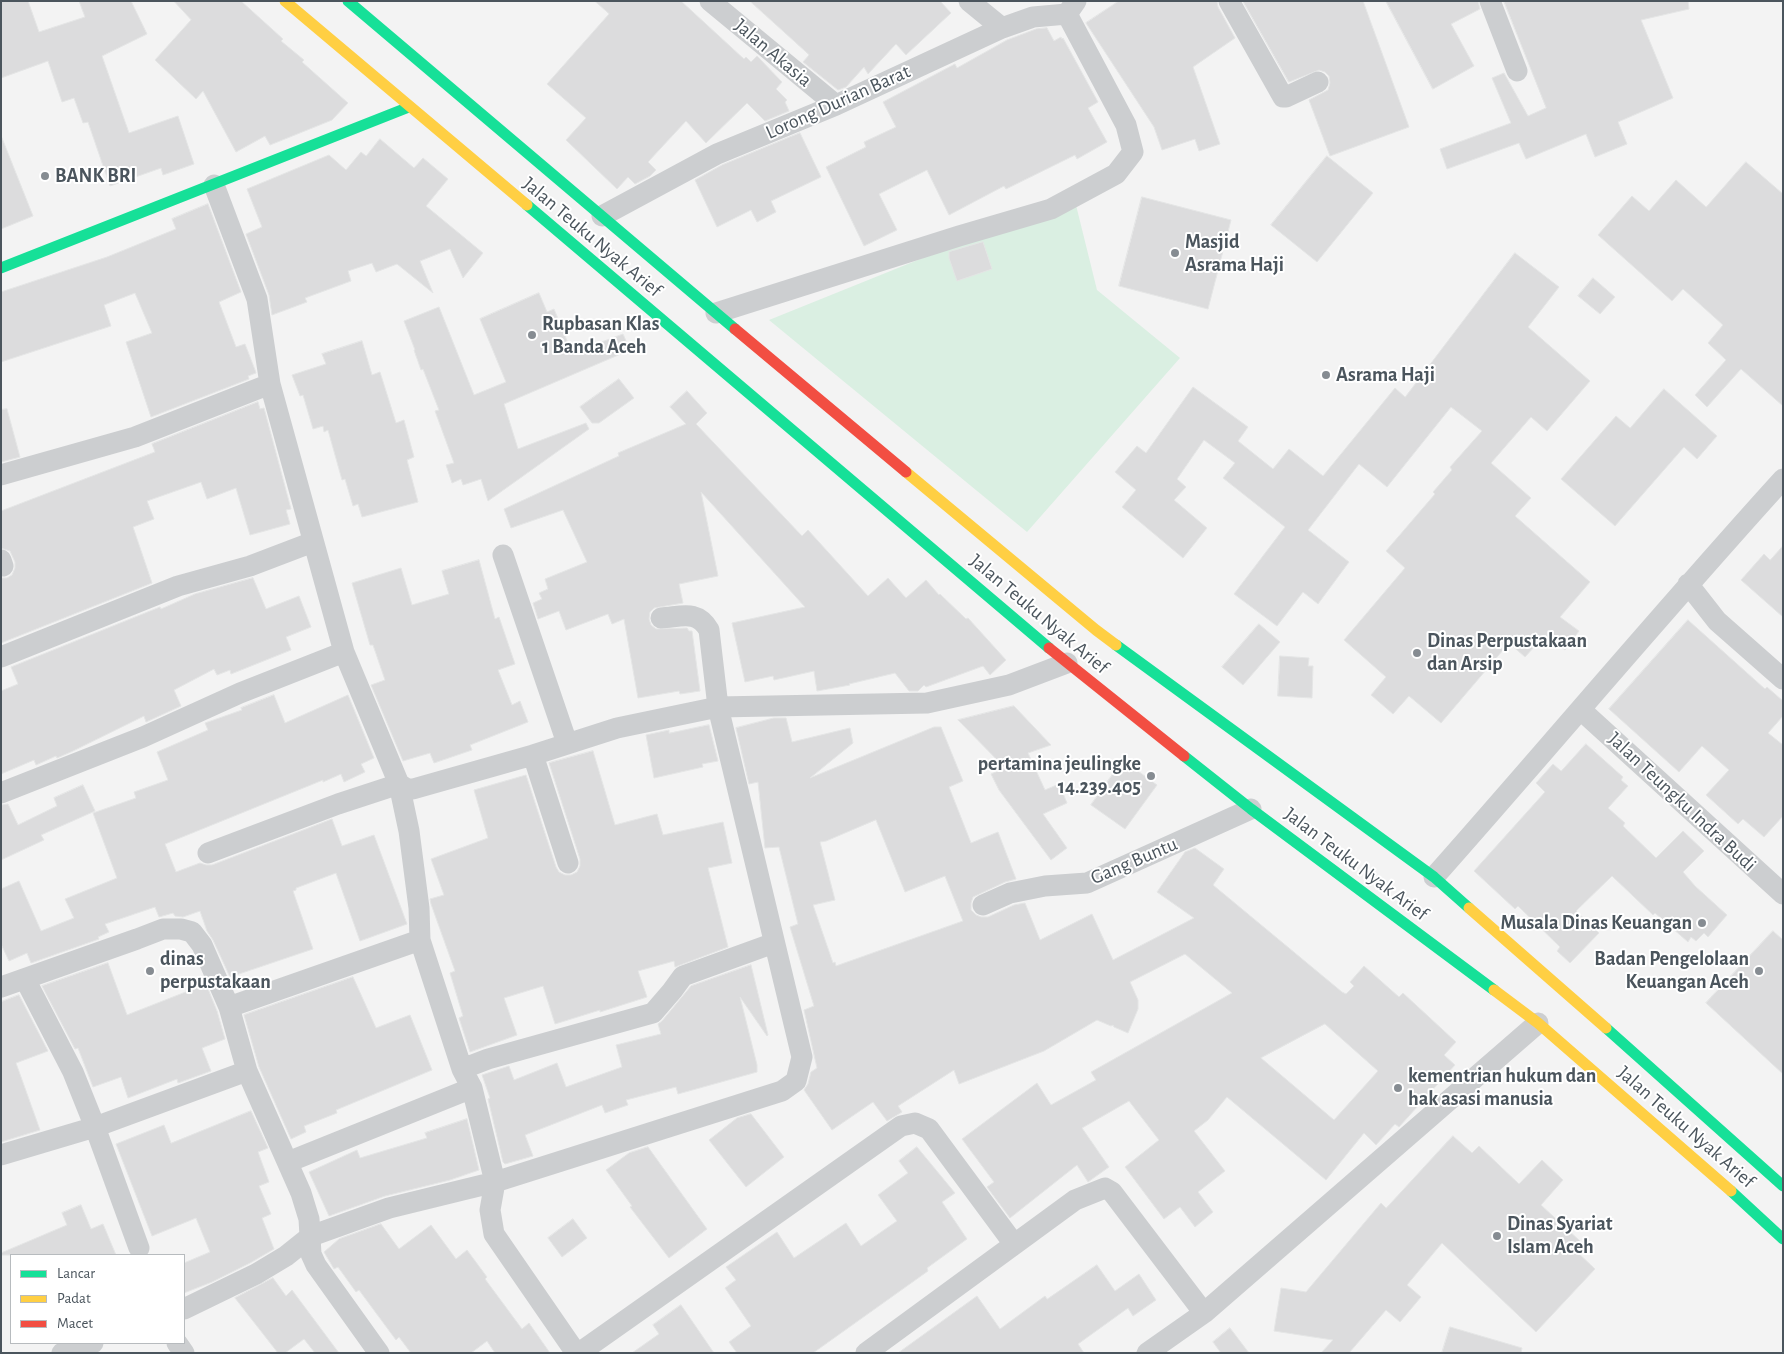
<!DOCTYPE html>
<style>
body{margin:0}
#map{position:relative;width:1784px;height:1354px;overflow:hidden;background:#f3f3f3;font-family:"Alegreya Sans",sans-serif}
canvas{display:block}
.frame{position:absolute;inset:0;border:2px solid #4b555d;pointer-events:none}
.legend{position:absolute;left:10px;top:1254px;width:175px;height:90px;box-sizing:border-box;background:#fff;border:1px solid #b7bbbe;margin:0;padding:6px 9px;list-style:none;font-size:15px;color:#4b555d}
.legend li{display:flex;align-items:center;gap:10px;height:25px}
.legend b{width:25px;border:1px solid #b7bbbe}
</style>
<div id="map">
<canvas width="1784" height="1354"></canvas>
<div class="frame"></div>
<ul class="legend">
<li><b style="height:6px;background:#16e098"></b>Lancar</li>
<li><b style="height:6px;background:#ffcf43"></b>Padat</li>
<li><b style="height:6px;background:#f24e42"></b>Macet</li>
</ul>
</div>
<script>
const ctx = document.querySelector('canvas').getContext('2d');
ctx.lineJoin = 'round';
function fillPath(path, color) { ctx.fillStyle = color; ctx.fill(path, 'evenodd'); }
function trace(path, color, width, dash) { ctx.strokeStyle = color; ctx.lineWidth = width; ctx.lineCap = dash ? 'butt' : 'round'; ctx.setLineDash(dash || []); ctx.stroke(path); }
function write(font, color, halo, rows, align = 'center') {
  ctx.font = font + ' "Alegreya Sans",sans-serif'; ctx.lineWidth = 4; ctx.setLineDash([]); ctx.textBaseline = 'middle'; ctx.strokeStyle = halo; ctx.fillStyle = color; for (const [text, x, y, turn = 0] of rows) {
    ctx.save(); ctx.translate(x, y); ctx.rotate((+turn || 0) * Math.PI / 180); ctx.textAlign = isNaN(turn) ? turn : align; if (halo) ctx.strokeText(text, 0, 0); ctx.fillText(text, 0, 0); ctx.restore();
  }
}
const green = new Path2D(`
 M1074,197L1097,290L1180,358L1027,532L769,320Z`);
const building = new Path2D(`
 M1,1H28L39,32L85,17L79,1H131L147,34L102,56L129,133L178,116L194,164L163,175L161,168L110,186L88,122L83,123L74,98L62,102L48,61L1,78Z
 M174,1H241L283,39L281,41L304,60L302,62L348,103L332,120L270,145L265,136L236,152L203,91L196,99L155,60L191,20Z
 M595,1H681L744,59L746,57L751,62L757,56L759,58L782,82L776,89L787,100L785,102L789,111L765,121L747,103L706,143L686,121L648,162L656,170L650,176L635,184L628,177L617,189L566,140L586,118L547,84L609,14Z
 M750,1H940L951,13L906,55L896,44L868,74L864,67L846,87L838,90L803,62L809,55Z
 M1119,1H1217L1218,7L1235,38L1193,67L1220,144L1199,151L1195,139L1162,150L1154,127L1086,23Z
 M1243,1H1363L1409,127L1330,156L1309,100L1328,90L1330,83L1329,76L1325,72L1319,70L1289,82Z
 M1386,1H1478L1480,9L1451,24L1474,66L1433,89Z
 M1504,1H1688L1689,9L1641,20L1673,98L1618,122L1627,144L1595,157L1586,134L1526,159L1519,143L1447,169L1440,149L1511,123L1492,78L1504,73L1528,116L1546,108Z
 M1047,28L1054,41L1061,37L1062,39L1063,38L1098,102L1088,108L1107,142L1077,159L1075,155L1006,189L1004,186L949,215L927,170L879,194L897,230L864,246L826,167L866,147L864,142L896,127L883,102L955,64L957,68L1007,40L1036,29Z
 M800,133L821,177L771,201L776,212L757,222L751,210L717,227L695,180L722,165Z
 M2,138L33,216L1,229V139Z
 M380,139L414,168L423,158L448,179L426,206L483,253L463,278L450,249L420,261L433,293L397,264L376,272L372,263L348,271L351,281L305,298L307,302L272,315L269,295L246,234L262,227L247,189L329,155L346,170L361,152L366,156Z
 M1327,156L1373,193L1317,262L1271,225Z
 M1746,162L1783,194V406L1741,369L1707,407L1695,395L1726,360L1708,343L1723,325L1683,289L1672,301L1598,235L1632,196L1649,211L1676,180L1706,207Z
 M1142,197L1231,220L1208,309L1119,286Z
 M208,204L241,292L219,302L236,347L245,344L255,370L256,373L248,376L249,379L151,417L126,342L152,333L135,293L104,305L111,326L1,362V292L107,257L176,229L172,219Z
 M983,242L992,269L957,281L949,258V252Z
 M1515,253L1559,287L1528,327L1590,381L1547,431L1531,417L1491,463L1531,498L1515,516L1590,582L1560,617L1579,631L1565,650L1545,635L1525,657L1509,643L1441,723L1409,696L1393,714L1371,695L1386,677L1344,640L1405,568L1386,551L1435,494L1433,492L1452,470L1450,467L1482,431L1451,407L1387,487L1359,464L1308,530L1349,562L1318,604L1303,592L1277,626L1234,594L1285,527L1223,478L1235,463L1204,440L1177,479L1186,487L1174,500L1207,528L1183,558L1122,507L1136,490L1115,472L1137,446L1146,453L1193,387L1248,427L1238,441L1273,469L1289,449L1323,476L1395,388L1405,397Z
 M1593,278L1615,297L1600,314L1578,296Z
 M539,293L547,312L554,309L572,353L623,334L630,350L504,404L518,449L586,423L589,429L488,501L481,479L463,485L461,479L452,483L446,465L454,463L435,411L439,410L423,369L421,370L414,350H415L404,321L439,307L474,395L506,382L480,319Z
 M362,341L372,375L380,372L396,423L404,420L414,457L407,460L418,502L362,517L358,504L353,506L345,479L342,480L328,430L324,432L323,426L313,429L303,395L300,396L292,375L326,364L322,354Z
 M619,379L634,398L599,423H592L580,407Z
 M1664,389L1717,436L1697,459L1684,447L1615,526L1561,479L1616,416L1630,428Z
 M687,391L707,413L696,424L802,536L808,530L868,596L888,578L906,598L926,580L939,595L940,594L966,619L968,618L1006,660L990,675L983,666L926,687L924,685L918,691H909L895,673L849,684L850,685L817,691L814,671L774,680L773,676L745,682L732,623L805,607L701,492L718,576L679,584L683,603L654,608L650,612L649,619L651,625L656,629L687,628L689,631H692L700,691L680,694L679,691L638,698L624,619L612,624L608,614L566,630L559,611L538,619L533,603L542,599L539,593L548,589L545,579L587,562L563,510L511,528L504,509L619,456L618,453L686,424L670,407Z
 M258,402L260,409L264,408L291,509L286,510L290,524L250,535L236,488L207,499L201,482L147,501L154,519L133,527L152,583L1,643V578H7L12,575L15,568V562L10,551L1,548V511L155,452L152,444Z
 M7,409L20,457L1,462V410Z
 M1783,546V617L1741,580L1764,554L1770,560Z
 M479,560L495,619L499,617L515,664L498,670L512,705L520,701L528,722L470,745L472,750L434,763L430,753L403,761L371,685L385,680L373,645H370L352,583L401,568L412,605L449,594L442,571Z
 M253,578L266,609L299,596L311,627L286,637L291,650L231,674L230,670L217,675L214,669L174,690L181,706L146,722L144,716L73,751L57,758L56,756L36,765L34,760L1,774V691L18,684L11,667L160,607L161,609L195,594Z
 M1688,620L1765,689L1767,687L1783,701V716L1768,733L1783,745V816L1764,837L1743,819L1738,824L1706,795L1729,770L1702,746L1679,772L1609,709Z
 M1259,624L1280,642L1243,685L1222,667Z
 M1280,656L1309,658L1308,666H1313L1312,698L1278,696Z
 M274,695L285,723L348,695L374,758L361,764L365,772L344,782L341,774L323,782V780L165,844L176,872L200,863L206,865H212L332,819L342,846L374,835L407,924L360,941L336,873L296,888V890L293,891L313,949L230,977L213,940L207,931L200,911L183,917L175,916L173,913L159,917L155,907L105,924L109,932L98,937L99,939L31,963L27,953L9,961L1,944V889L19,881L41,931L74,918L65,899L117,878L93,813L136,798L134,792L168,780L157,752L208,730L205,723L242,710L241,708Z
 M1014,706L1051,745L1028,753L1045,790L1059,784L1067,803L1043,814L1067,848L1051,860L999,790L991,774L1005,768L958,720Z
 M774,718H786L792,742L850,728L853,743L810,778L934,727H941L963,781L949,787L971,843L998,832L1016,879L1005,882L973,897L971,903V910L976,915L981,917H988L1014,905L1025,903L1040,940L1092,914L1113,960L1194,918L1157,892L1185,852L1195,848L1224,869L1213,885L1342,992L1346,994L1354,986L1350,982L1364,966L1399,997L1403,993L1456,1042L1444,1055L1455,1065L1399,1127L1395,1124L1376,1145L1364,1133L1326,1180L1227,1097L1208,1120L1194,1131L1225,1171L1198,1192L1213,1212L1195,1227L1180,1207L1164,1219L1125,1167L1159,1140L1129,1101L1082,1128L1109,1167L1088,1182L1077,1165L1010,1218L987,1187L994,1182L962,1139L1037,1083L1051,1105L1096,1080L1091,1072L1232,993L1185,954L1130,982L1138,1000V1009L1128,1033L1114,1027L1113,1025L1111,1026L1097,1020L1044,1051L959,1084L954,1070L898,1106L902,1112L887,1121L873,1102L832,1130L804,1090L808,1084L811,1072L817,1068L804,1010L814,1006L790,927L798,924L779,847L765,848L758,782L749,784L736,728ZM876,820L905,892L945,876L963,921L836,966L835,962L833,963L813,905L835,900L820,842L826,841ZM1325,1024L1378,1071L1334,1120L1261,1058Z
 M709,725L718,761L702,764L703,767L654,778L646,735L669,730V733Z
 M1586,744L1623,777L1621,780L1628,786L1608,808L1625,823L1623,826L1656,858L1683,831L1704,851L1683,872L1695,886L1727,915L1708,937L1704,933L1696,941L1691,937L1688,942L1655,913L1653,915L1612,876L1576,911L1599,933L1570,963L1557,951L1560,947L1518,906L1515,909L1474,871L1545,792L1536,783L1553,764L1561,771Z
 M593,751L615,825L657,814L663,835L723,822L732,863L708,868L728,947L675,967L674,961L638,971L647,997L600,1012V1010L555,1024L543,986L504,998L517,1035L470,1052L459,1018L463,1016L450,973L455,971L431,904L430,899L444,895L431,859L488,838L474,790L526,775L556,867L559,872L565,875H571L577,872L580,866V859L549,763Z
 M1123,760L1157,785L1125,829L1091,805Z
 M83,785L95,811L41,835L44,840L1,860V805L8,804L18,825L57,806L54,798Z
 M1773,931L1783,940V1074L1706,1003Z
 M108,963L127,1015L206,984L217,1011L225,1039L202,1048L211,1071L178,1083L177,1079L128,1098L121,1077L93,1087L78,1048L75,1049L42,986Z
 M751,965L768,1035L767,1036L740,997L757,1065V1072L678,1094L676,1087L626,1100L628,1105L605,1113L602,1105L525,1135L533,1156L505,1164L503,1162L488,1099L490,1098L482,1075L509,1066L514,1080L557,1063L566,1087L622,1067L616,1045L661,1034L658,1024L662,1021L691,986Z
 M353,977L376,1028L410,1015L432,1070L336,1110L337,1113L304,1126L306,1132L291,1139L259,1067L244,1015Z
 M19,995L48,1051L16,1063L40,1130L1,1142V1002Z
 M251,1111L268,1148L258,1152L269,1182L259,1186L271,1214L262,1218L274,1249L250,1263L212,1282L184,1293V1263L210,1252L196,1218L152,1236L116,1144L164,1125L171,1143Z
 M751,1114L784,1157L746,1187L709,1140L737,1118Z
 M467,1119L479,1170L450,1180L385,1196L329,1216L309,1172L357,1150L360,1158L427,1138L425,1133Z
 M1453,1136L1472,1153L1479,1146L1519,1184L1542,1160L1563,1180L1541,1205L1580,1241L1573,1248L1595,1269L1536,1332L1442,1243L1407,1285L1421,1297L1400,1322L1386,1310L1349,1353H1321L1333,1340L1274,1331L1281,1288L1306,1292L1381,1203L1386,1208Z
 M648,1147L707,1229L669,1258L630,1207L632,1206L606,1170L629,1153Z
 M917,1147L955,1193L942,1202L967,1239L927,1268L928,1271L813,1353H737L729,1342L751,1326L725,1288L736,1280L726,1267L777,1232L794,1258L846,1223L861,1246L897,1221L878,1195L908,1173L899,1161Z
 M81,1205L91,1229L103,1224L116,1255H1V1253L67,1225L62,1213Z
 M573,1219L587,1238L562,1257L548,1238Z
 M381,1224L399,1249L431,1225L456,1259L467,1250L487,1277L485,1279L522,1329L529,1323L550,1353H495L487,1341L471,1353H411L399,1337L396,1340L359,1290L356,1292L338,1267L334,1269L324,1252L339,1239Z
 M1097,1265L1115,1291L1139,1274L1156,1300L1133,1316L1128,1308L1078,1344L1084,1353H898L977,1296L1000,1329L1045,1296L1047,1299Z
 M273,1278L286,1296L292,1290L339,1353H315L304,1339L285,1353H278L235,1298Z
 M681,1305L714,1353H632L659,1334L653,1325Z
 M1450,1327L1522,1348L1521,1353H1442Z
 M1230,1328L1249,1353H1221L1213,1342Z`);
const street = new Path2D(`
 M710,1L836,105
 M969,1L1002,28
 M1229,1L1283,97H1286L1318,82
 M1490,1L1517,71
 M214,185L257,299L270,384L344,652L399,784L409,831L419,908L420,940L462,1069L472,1088L495,1182L490,1210L494,1234L576,1353
 M602,216L717,154L836,105L1002,28L1033,17L1067,14L1076,1
 M716,313L959,236L1051,209L1116,174L1133,152L1126,125L1067,14
 M1,475L135,437L270,384
 M503,555L567,743
 M1,560L3,566
 M1688,584L1717,621L1783,679
 M1,657L178,586L250,566L313,542
 M1581,710L1783,894
 M533,755L568,863
 M1,793L143,737L240,693L344,652
 M208,853L338,804L399,784L407,789H413L533,755L617,728L718,707L927,703L1009,685L1067,663
 M1434,877C1551,745 1664,610 1783,479
 M983,905L1010,893L1045,886L1087,883L1251,809
 M1,987L137,939L163,929H181L192,932L202,945L229,1007L420,940
 M229,1007L247,1071L301,1193L309,1219L311,1254L316,1265L379,1353
 M462,1069L488,1059L653,1013L672,991L683,976L774,943
 M1,1155L95,1127L73,1072L25,979
 M288,1162L472,1088
 M139,1248L95,1127L247,1071
 M184,1309L256,1274L286,1256L311,1236L389,1208L495,1182L782,1091L796,1081L802,1057L718,707L709,630C697,609 681,617 661,618
 M177,1343L184,1353
 M62,1353L93,1343
 M579,1353L901,1126L915,1123L929,1129L1014,1244
 M866,1353L1075,1200L1105,1188L1112,1192L1204,1313
 M1147,1353L1204,1313L1538,1023`);
const fast = new Path2D(`
 M348,1L735,329
 M527,205L1049,648
 M1,268L409,107
 M1116,645L1434,877L1469,908
 M1184,756L1251,809L1494,990
 M1606,1028L1783,1186
 M1731,1191L1783,1239`);
const slow = new Path2D(`
 M285,1L527,205
 M906,472L1096,630L1116,645
 M1469,908L1606,1028
 M1494,990L1538,1023L1731,1191`);
const jam = new Path2D(`
 M735,329L906,472
 M1049,648L1184,756`);
const markers = [
 [45,176,5,"#868c92"],
 [1175,253,5,"#868c92"],
 [532,335,5,"#868c92"],
 [1326,375,5,"#868c92"],
 [1417,653,5,"#868c92"],
 [1151,776,5,"#868c92"],
 [1702,923,5,"#868c92"],
 [150,971,5,"#868c92"],
 [1759,971,5,"#868c92"],
 [1398,1088,5,"#868c92"],
 [1497,1236,5,"#868c92"]
];
const streetNames = [
 ["Jalan Akasia",773,53,40],
 ["Lorong Durian Barat",838,102,-24],
 ["Jalan Teuku Nyak Arief",592,237,40],
 ["Jalan Teuku Nyak Arief",1039,614,40],
 ["Jalan Teungku Indra Budi",1682,802,43],
 ["Gang Buntu",1134,861,-23],
 ["Jalan Teuku Nyak Arief",1356,864,37],
 ["Jalan Teuku Nyak Arief",1686,1127,41]
];
const poiNames = [
 ["BANK BRI",55,176],
 ["Masjid",1185,242],
 ["Asrama Haji",1185,265],
 ["Rupbasan Klas",542,324],
 ["1 Banda Aceh",542,347],
 ["Asrama Haji",1336,375],
 ["Dinas Perpustakaan",1427,641],
 ["dan Arsip",1427,664],
 ["pertamina jeulingke",1141,764,"right"],
 ["14.239.405",1141,787,"right"],
 ["Musala Dinas Keuangan",1692,923,"right"],
 ["dinas",160,959],
 ["perpustakaan",160,982],
 ["Badan Pengelolaan",1749,959,"right"],
 ["Keuangan Aceh",1749,982,"right"],
 ["kementrian hukum dan",1408,1076],
 ["hak asasi manusia",1408,1099],
 ["Dinas Syariat",1507,1224],
 ["Islam Aceh",1507,1247]
];
fillPath(green, '#daefe2');
fillPath(building, '#dcdcdd');
trace(building, '#e4e5e5', 1);
trace(street, '#ccced0', 21);
trace(fast, '#16e098', 11);
trace(slow, '#ffcf43', 11);
trace(jam, '#f24e42', 11);
for (const [x, y, r, color] of markers) { const dot = new Path2D(); dot.arc(x, y, r, 0, 2 * Math.PI); ctx.fillStyle = color; ctx.fill(dot); trace(dot, '#fff', 2); }
write('20px', '#4b555d', '#fff', streetNames);
write('bold 20px', '#4b555d', '#fff', poiNames, 'left');
</script>
